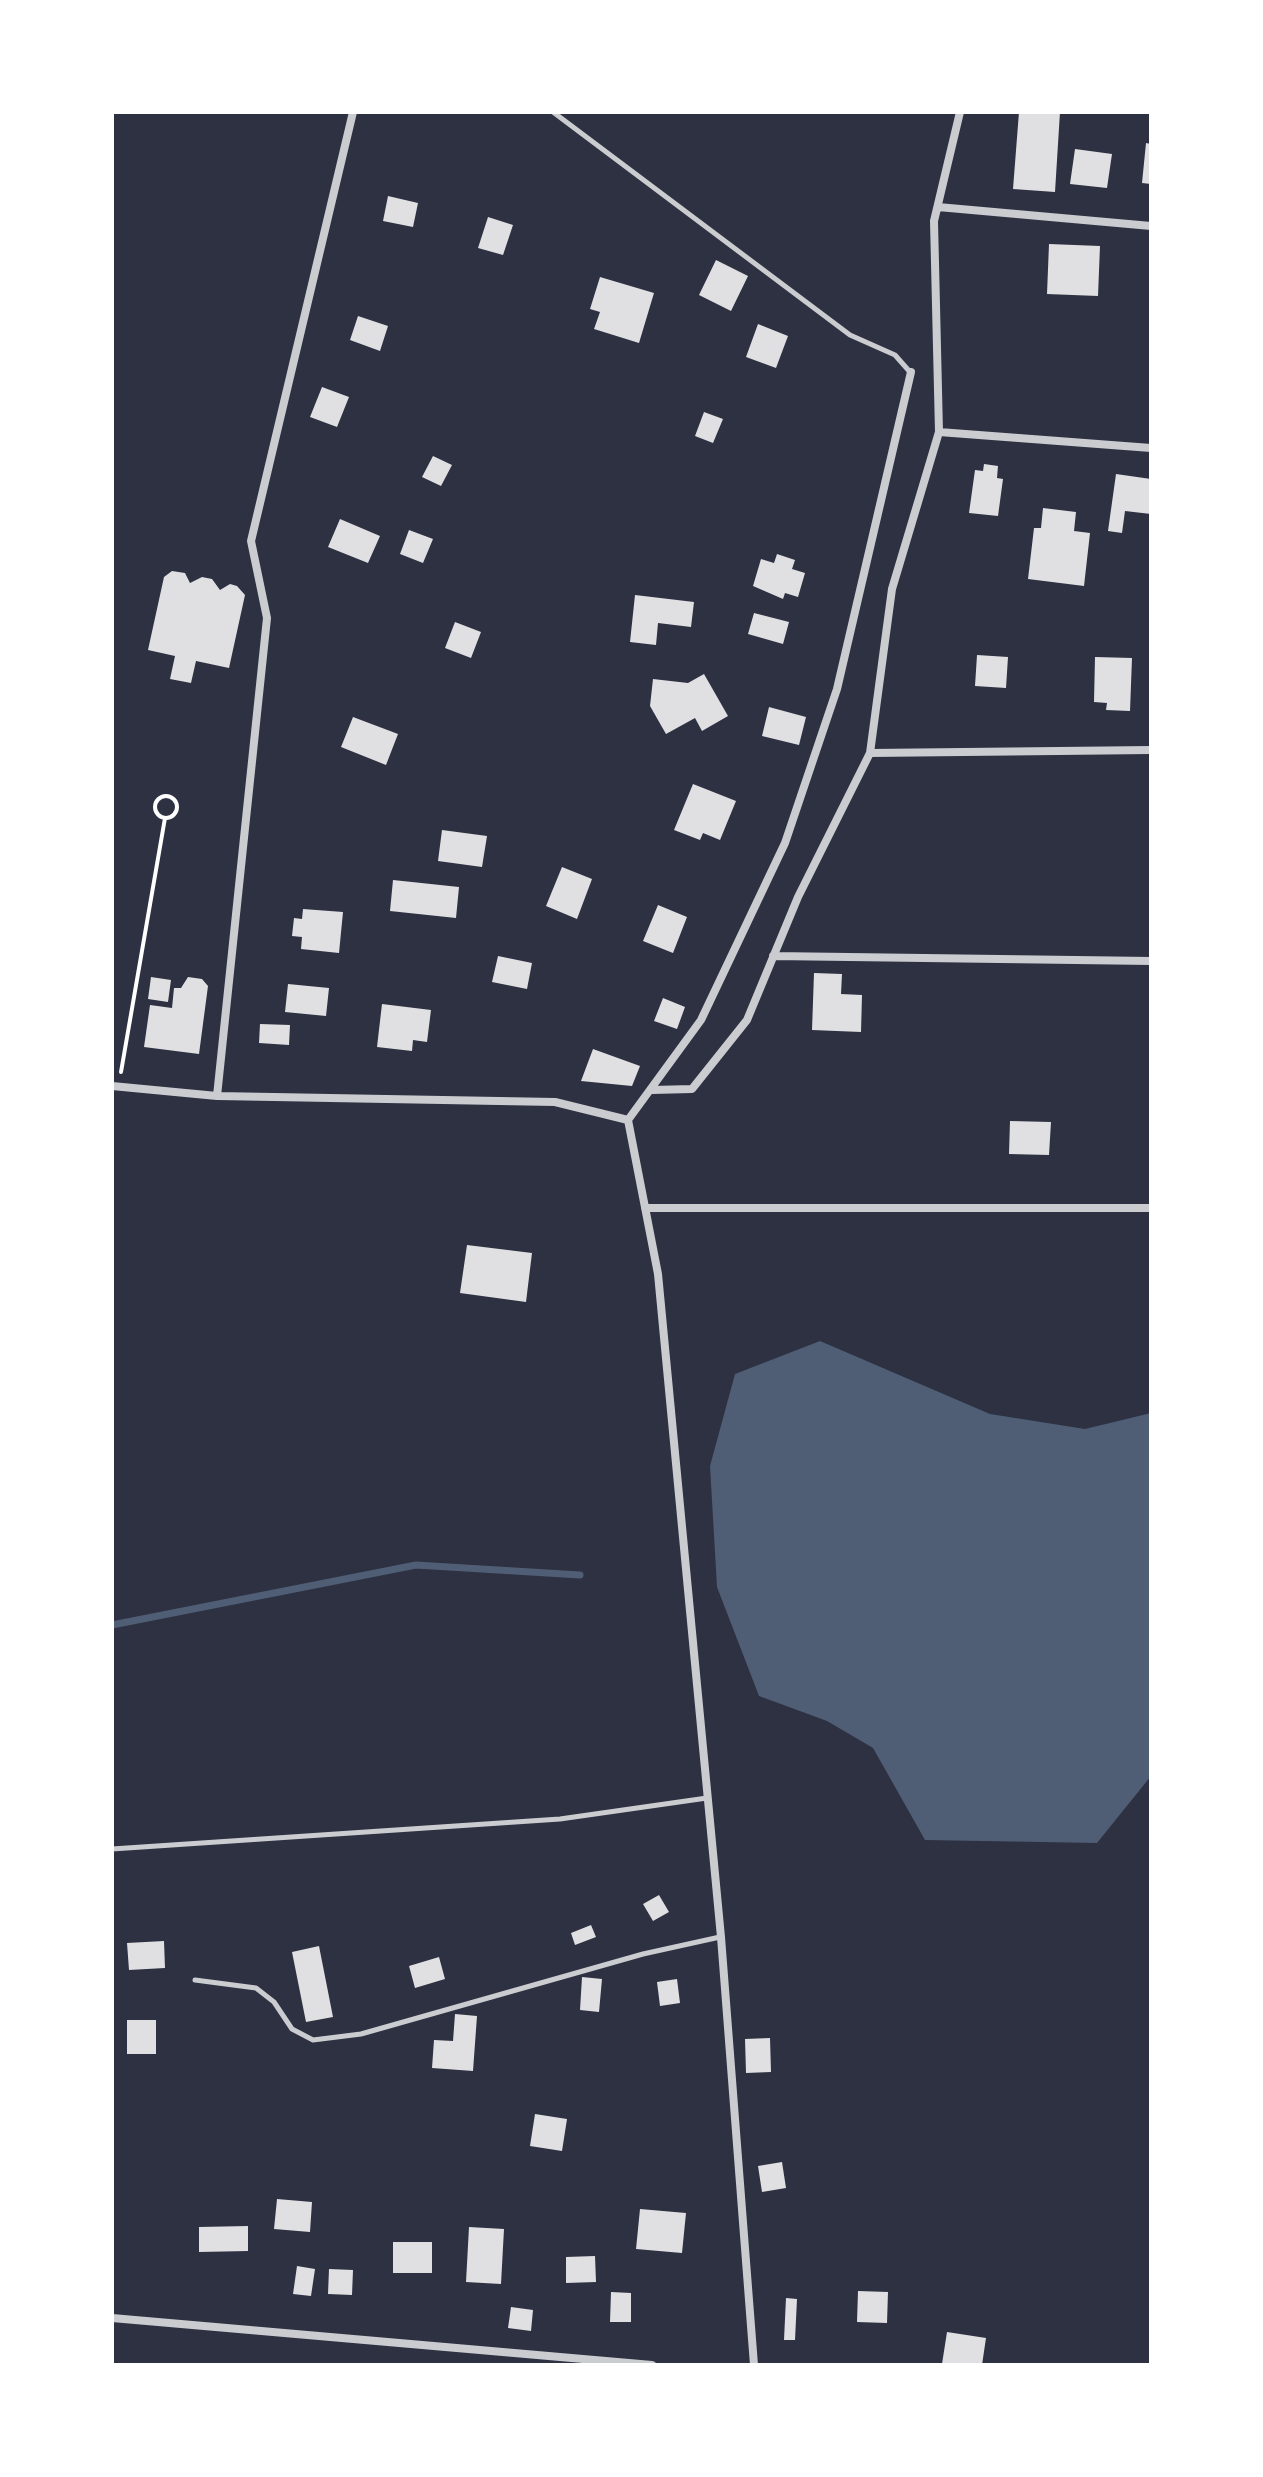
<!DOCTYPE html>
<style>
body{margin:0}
#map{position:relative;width:1263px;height:2477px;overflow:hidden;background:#2d3142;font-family:"Roboto Condensed",sans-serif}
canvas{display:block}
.frame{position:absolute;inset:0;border:114px solid #fff;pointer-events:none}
</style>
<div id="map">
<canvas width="1263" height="2477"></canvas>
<div class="frame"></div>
</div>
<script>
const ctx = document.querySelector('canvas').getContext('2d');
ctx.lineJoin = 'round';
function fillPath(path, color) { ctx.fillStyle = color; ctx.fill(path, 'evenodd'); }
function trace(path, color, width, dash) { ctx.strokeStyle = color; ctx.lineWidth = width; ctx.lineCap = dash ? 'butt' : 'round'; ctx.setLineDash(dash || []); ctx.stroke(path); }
const water = new Path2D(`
 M820,1341L990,1414L1085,1429L1151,1413V1776L1097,1843L925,1840L873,1748L827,1721L759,1696L717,1587L710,1466L735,1374Z`);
const stream = new Path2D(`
 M112,1625L416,1565L580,1575`);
const building = new Path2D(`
 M1019,112H1060L1055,192L1013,189Z
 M1146,143L1151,144V184L1142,183Z
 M1075,149L1112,154L1107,188L1070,184Z
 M388,196L418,203L413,227L383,221Z
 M488,217L513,225L503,255L478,248Z
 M1049,244L1100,246L1098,296L1047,294Z
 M716,260L748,276L731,311L699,295Z
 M600,277L654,293L639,343L594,329L600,312L590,309Z
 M358,316L388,326L380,351L350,340Z
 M758,324L788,336L776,368L746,357Z
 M322,387L349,397L337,427L310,417Z
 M704,412L723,419L713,443L695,436Z
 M433,456L452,465L441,486L422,477Z
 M984,464L998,466L997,478L1003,479L998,516L969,513L975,470L983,471Z
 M1116,474L1151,479V514L1125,511L1122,533L1108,531Z
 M1043,508L1076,512L1074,531L1090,533L1084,586L1028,579L1034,528H1041Z
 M340,519L380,536L368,563L328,547Z
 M409,530L433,539L423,563L400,554Z
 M777,554L795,560L792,569L805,573L798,597L785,593L783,599L753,586L761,559L774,563Z
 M172,571L185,573L190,583L202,577L212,579L220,590L230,584L237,586L245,595L229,668L196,661L191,683L170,679L175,656L148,650L164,577Z
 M635,595L694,602L691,627L658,623L656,645L630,642Z
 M754,613L789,622L783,644L748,634Z
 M455,622L481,632L471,658L445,648Z
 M977,655L1008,657L1006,688L975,686Z
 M1095,657L1132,658L1130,711L1106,710L1107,703L1094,702Z
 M704,674L728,716L702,731L695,718L666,734L650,706L653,679L688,683Z
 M769,707L806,717L799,745L762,736Z
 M353,717L398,734L386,765L341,747Z
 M693,784L736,801L720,840L703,833L700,840L674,830Z
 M442,830L487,836L482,867L438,861Z
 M562,867L592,879L577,919L546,906Z
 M393,880L459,887L456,918L390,911Z
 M658,905L687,917L673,953L643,941Z
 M303,909L343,912L339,953L301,949L302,937L292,936L294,918L302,919Z
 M498,956L532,963L527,989L492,982Z
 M814,973L842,974L841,994L862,995L861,1032L812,1030Z
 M151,977L171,980L168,1002L148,999Z
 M188,977L202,979L208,986L199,1054L144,1047L150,1005L172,1008L174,988H181Z
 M288,984L329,988L326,1016L285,1012Z
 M663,998L685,1007L677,1029L654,1021Z
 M382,1004L431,1010L427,1042L413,1040L412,1051L377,1047Z
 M260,1024L290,1025L289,1045L259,1043Z
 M593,1049L640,1066L632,1086L581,1081Z
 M1010,1121L1051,1122L1049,1155L1009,1154Z
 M467,1245L532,1253L526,1302L460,1293Z
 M659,1895L669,1912L653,1921L643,1904Z
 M591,1925L596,1937L575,1945L571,1933Z
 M164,1941L165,1968L129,1970L127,1943Z
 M319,1946L333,2017L306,2022L292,1952Z
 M439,1957L445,1979L415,1988L409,1966Z
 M582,1977L602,1979L599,2012L580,2010Z
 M677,1979L680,2003L660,2006L657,1982Z
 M455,2014L477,2016L473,2071L432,2068L434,2040L453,2041Z
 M127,2020H156V2054H127Z
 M770,2038L771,2072L746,2073L745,2039Z
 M535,2114L567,2119L562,2151L530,2146Z
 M782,2162L786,2188L762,2192L758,2166Z
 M277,2199L312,2202L310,2232L274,2229Z
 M640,2209L686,2213L682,2253L636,2249Z
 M248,2226V2251L199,2252V2227Z
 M469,2227L504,2229L501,2284L466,2282Z
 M393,2242H432V2273H393Z
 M595,2256L596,2282L566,2283V2257Z
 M297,2266L315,2269L311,2296L293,2294Z
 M329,2269L353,2270L352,2295L328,2294Z
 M858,2291L888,2292L887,2323L857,2322Z
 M611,2292L631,2293V2322H610Z
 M786,2298L797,2299L795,2340H784Z
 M511,2307L533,2310L531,2331L508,2328Z
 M947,2332L986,2338L982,2365L942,2364Z`);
const path = new Path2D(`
 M155 807a11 11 0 1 1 22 0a11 11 0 1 1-22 0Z
 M121,1072L165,818`);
const service = new Path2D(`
 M553,112L850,335L895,355L910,372
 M112,1849L560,1819L707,1798
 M195,1980L256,1988L274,2002L292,2029L313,2040L361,2034L643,1954L720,1937`);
const minor = new Path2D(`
 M938,207L1151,226
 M939,432L1151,448
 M870,753L1151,750
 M773,956L1151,961
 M112,1086L217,1096L555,1102L628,1120
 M652,1090L692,1089L747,1020L798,897L870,753L892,589L939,432L934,221L960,112
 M217,1096L267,618L251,541L353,112
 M645,1208H1151
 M112,2318L652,2365
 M754,2365L721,1937L658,1274L628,1120L701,1020L785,843L837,689L911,372`);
fillPath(water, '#4f5d75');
trace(stream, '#4f5d75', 7);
fillPath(building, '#e0e0e3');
trace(path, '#fff', 4);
trace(service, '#caccd0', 5);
trace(minor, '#caccd0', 8);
</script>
